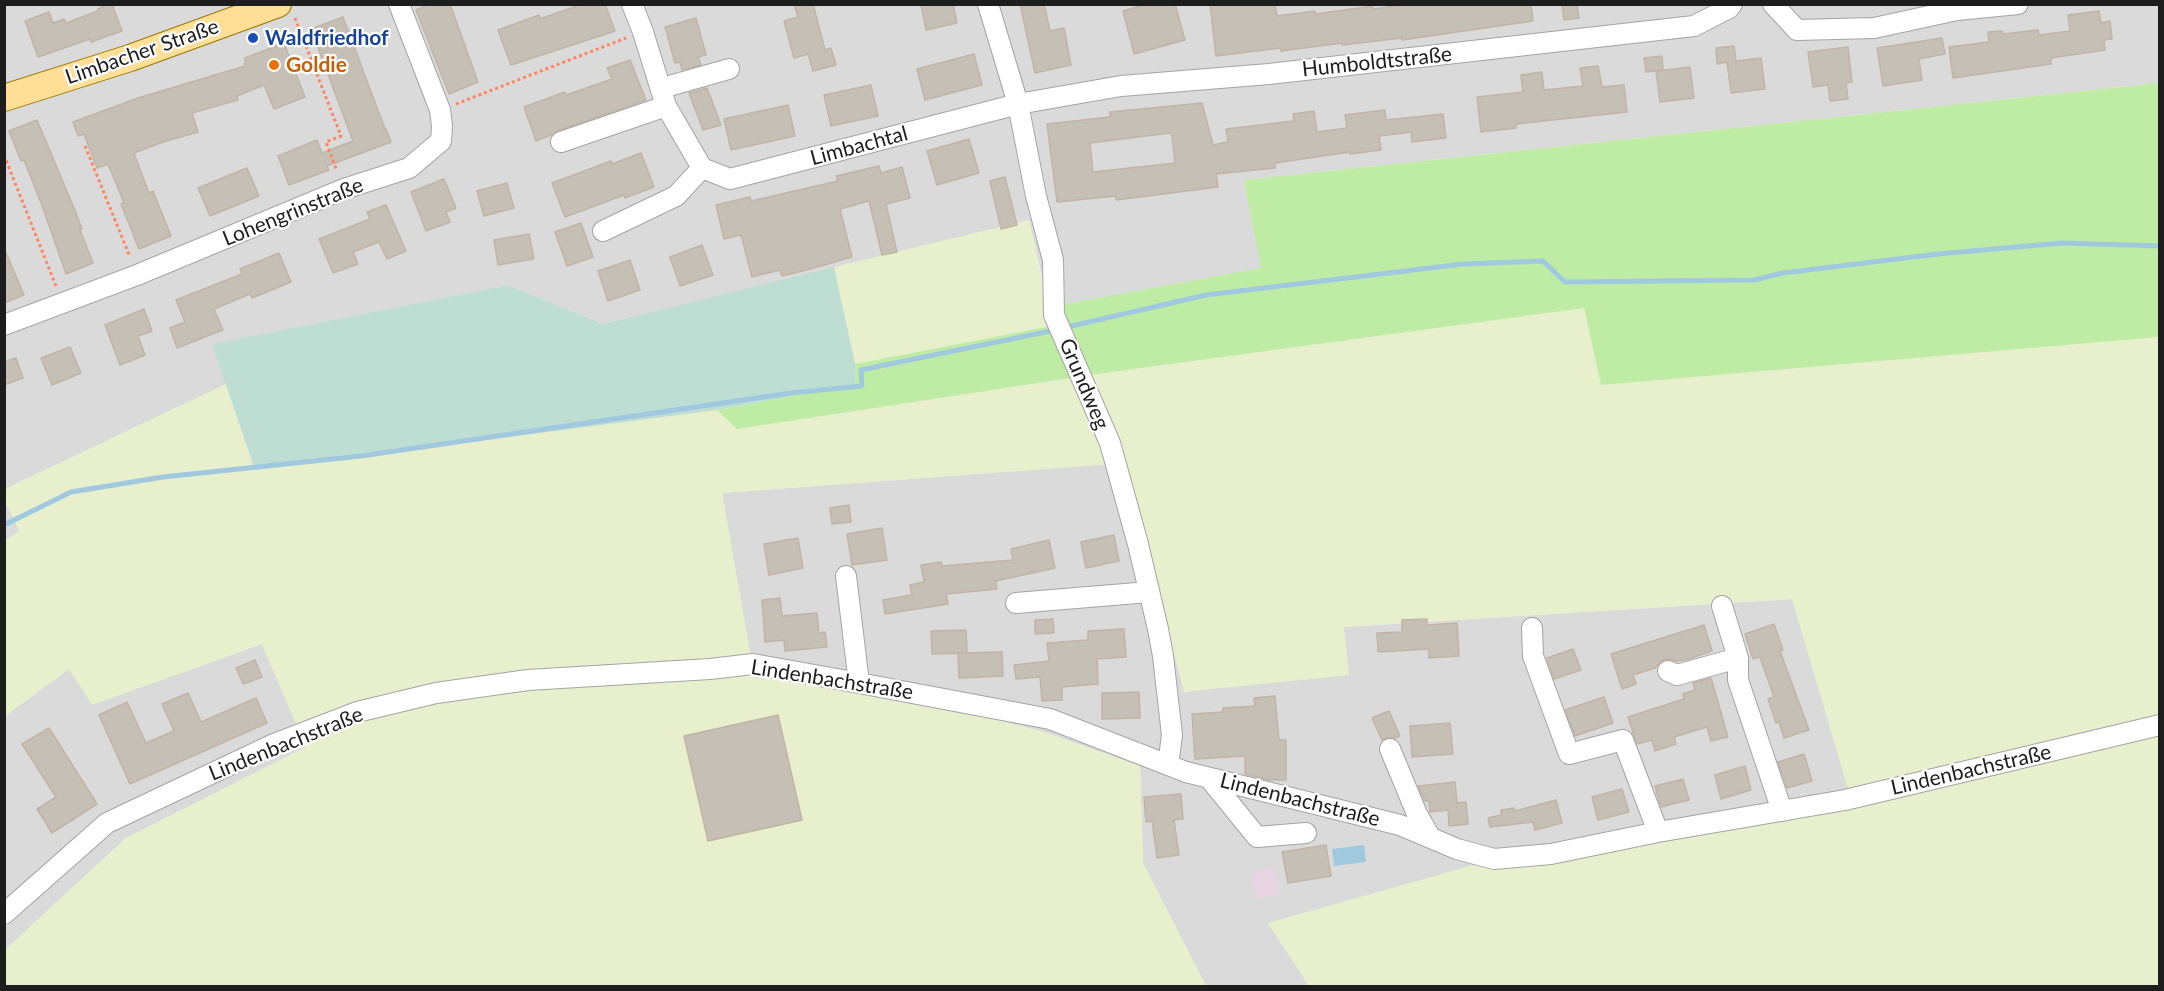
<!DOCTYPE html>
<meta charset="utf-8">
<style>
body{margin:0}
#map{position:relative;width:2164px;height:991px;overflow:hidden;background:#efece2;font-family:Lato,sans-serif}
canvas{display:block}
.frame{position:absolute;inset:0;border:6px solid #1d1d1d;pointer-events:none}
</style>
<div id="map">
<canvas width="2164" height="991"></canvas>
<div class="frame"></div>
</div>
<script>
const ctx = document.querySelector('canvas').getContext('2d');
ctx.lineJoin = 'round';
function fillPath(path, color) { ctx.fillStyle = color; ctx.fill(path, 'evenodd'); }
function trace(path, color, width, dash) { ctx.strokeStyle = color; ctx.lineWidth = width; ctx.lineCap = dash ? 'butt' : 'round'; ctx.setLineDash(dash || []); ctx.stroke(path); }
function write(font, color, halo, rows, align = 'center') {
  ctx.font = font + ' Lato,sans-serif'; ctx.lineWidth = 4.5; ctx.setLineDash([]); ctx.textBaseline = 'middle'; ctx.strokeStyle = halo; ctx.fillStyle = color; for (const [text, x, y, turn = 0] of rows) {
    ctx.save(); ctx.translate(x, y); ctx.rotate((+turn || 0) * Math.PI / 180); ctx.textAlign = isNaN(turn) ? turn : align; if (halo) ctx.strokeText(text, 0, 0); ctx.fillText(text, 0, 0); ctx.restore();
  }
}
const residential = new Path2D(`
 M5,5H2159V83L1244,180L1262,268L1049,307L1029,220L603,324L508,285L213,344L226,384L5,489Z
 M1124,463L1349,675L1343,627L1792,599L1854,806L1268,923L1309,986H1206L1143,863L1140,766L1044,732L751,658L722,493Z
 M4,500L20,531L5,541H4Z
 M262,644L306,747L126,838L5,950V716L69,669L93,704Z`);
const industrial = new Path2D(`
 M1272,867L1280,893L1258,898L1250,875Z`);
const farmland = new Path2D(`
 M1029,220L1051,326L855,364L834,267Z
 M1584,308L1601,385L2159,337V986H1309L1268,923L1477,864L1853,806L1792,599L1344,627L1349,675L1184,692L1124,463L722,493L751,658L1044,732L1140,766L1143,863L1206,986H5V950L126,838L306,747L262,644L92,705L69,669L5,716V541L19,531L5,500V489L226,384L255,470L717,410L738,429L1097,374Z`);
const grass = new Path2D(`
 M2159,83V337L1601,385L1584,308L1097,374L737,429L717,410L856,384L855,364L1051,326L1049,307L1261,268L1244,180Z`);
const wetland = new Path2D(`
 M834,267L855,364L856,384L717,410L255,470L212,344L508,285L603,324Z`);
const water = new Path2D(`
 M1364,845L1366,862L1334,866L1332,849Z`);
const stream = new Path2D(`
 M1067,327L1206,295L1463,264L1543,261L1565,282L1754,280L1783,273L1938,254L2062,243L2160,246
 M4,525L71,492L163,477L361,456L791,393L862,386L861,370L1055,330`);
const building = new Path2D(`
 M108,4H112L122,31L91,42L90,39L38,57L25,21L49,12L53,23L64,19L66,23L98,11V9Z
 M430,4H450L478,82L449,94L416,10Z
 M582,4H605L615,31L511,65L498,30L539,15L540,19Z
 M794,4H813L825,50L831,48L836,65L813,71L808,54L794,58L784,21L798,17Z
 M921,4H953L957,23L926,30Z
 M1020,4H1044L1050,31L1064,28L1071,65L1035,73Z
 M1147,4H1175L1185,40L1134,54L1123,11Z
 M1210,4H1275L1277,16L1315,11V14L1373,6V9L1410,4H1531L1533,21L1402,40V38L1342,45V43L1281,51L1280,48L1216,56Z
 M1562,4H1577L1579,18L1564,20Z
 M2099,11L2101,23L2110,21L2112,39L2104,40L2105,50L2051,58V64L1953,78L1949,47L1989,42L1988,32L2002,31L2003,34L2038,30L2039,35L2070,31L2068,15Z
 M343,17L385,129L383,130L386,129L391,142L327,166L329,170L289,185L278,156L317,140L322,153L353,141L311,29Z
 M696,18L706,55L698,57L701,65L682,70L680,62L675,63L665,27Z
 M1942,38L1945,54L1919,59L1922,80L1883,86L1877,48Z
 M284,43L305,97L274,109L264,85L237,96L238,100L192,113L198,132L163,142L134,153L149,193L153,191L171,236L139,249L121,204L124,203L108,164L97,168L84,134L78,136L73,122L138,98L245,66V58Z
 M1734,46L1736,61L1761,58L1765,89L1731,93L1727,62L1717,64L1716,48Z
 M1848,47L1852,82L1846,83L1848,99L1830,101L1828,85L1813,87L1808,52Z
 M974,54L982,85L925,100L917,69Z
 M1662,56L1663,70L1646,72L1644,58Z
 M630,60L646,100L557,131L551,135L536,141L524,107L565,92L566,95L612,79L607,68Z
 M1598,66L1602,87L1624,85L1627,112L1516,124V128L1481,132L1477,97L1523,92L1521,75L1542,72L1544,90L1583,86L1580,68Z
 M1690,67L1694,98L1660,102L1656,71Z
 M871,85L878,116L831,126L824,95Z
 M707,88L721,125L703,130L689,93Z
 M1202,103L1213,145L1228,142L1226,129L1294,121L1293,114L1314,111L1317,132L1347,128L1345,115L1385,110L1386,120L1443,114L1446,138L1412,142L1411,132L1379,136L1381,150L1350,154V152L1275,163V168L1216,174L1218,187L1116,200V196L1057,202L1047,124L1110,117V112ZM1170,133L1172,135L1175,163L1093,172L1090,143Z
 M788,105L795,136L731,150L724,119Z
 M37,120L76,213L82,229L80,230L93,263L66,274L43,208L24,160L21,161L9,131Z
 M969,139L979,173L937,185L927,151Z
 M641,153L654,187L625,198L624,195L565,217L552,183L611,161L612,164Z
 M879,166L881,173L902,167L910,198L886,204L897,252L882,255L869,201L840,209L852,257L814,268L782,276L780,270L752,277L741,235L724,239L716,205L750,197L751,201L838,181L836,176Z
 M247,168L259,196L210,216L198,188Z
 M1005,177L1017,225L1001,229L990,181Z
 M444,179L456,208L446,212L450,222L426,231L411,192Z
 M507,183L514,208L484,216L477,191Z
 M386,205L406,251L387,259L379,242L353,252L358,264L333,273L319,239L370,219L367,212Z
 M581,223L593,257L567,266L555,232Z
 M529,234L534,259L498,265L494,240Z
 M702,245L713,275L680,286L670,257Z
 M4,248L24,295L4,303Z
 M279,253L291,282L252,298L250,294L214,309L223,330L177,348L170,328L185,322L176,300L242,274L240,269Z
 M630,260L640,290L608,301L598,271Z
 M144,309L152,331L138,336L145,355L120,365L105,325Z
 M70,347L81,373L52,385L41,358Z
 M16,358L23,378L4,385V362Z
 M849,505L851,522L832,524L830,508Z
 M882,528L887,560L852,565L847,534Z
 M1114,535L1119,561L1086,568L1081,542Z
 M798,538L803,568L769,575L764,544Z
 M1049,540L1055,568L996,581L997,589L946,594L948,604L885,614L883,600L912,595L910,585L924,582L921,565L941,562L942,566L1013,560L1011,549Z
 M780,598L782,616L817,613L819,633L825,632L827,647L785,651L784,640L765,642L762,600Z
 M1053,619L1054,633L1035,634V620Z
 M1427,619V625L1457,623L1459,656L1429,658V649L1378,652L1377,633L1402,632V620Z
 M1774,624L1783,650L1780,651L1809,730L1784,738L1779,722L1776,723L1768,699L1774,697L1760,657L1753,659L1745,634Z
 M1704,625L1712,651L1686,660L1676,661L1667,659L1661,661L1655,668L1633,675L1636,684L1622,689L1611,654Z
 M1124,629L1126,657L1097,659L1098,684L1062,687V700L1042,701L1040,677L1016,679L1014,665L1049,661L1047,643L1088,640V631Z
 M966,630L967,653L932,654L931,631Z
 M1573,649L1581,670L1554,679L1547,658Z
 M1002,652L1003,676L959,678L958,653Z
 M255,660L262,677L243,684L236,668Z
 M1711,678L1728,737L1711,741L1707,727L1674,737L1676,744L1655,751L1652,740L1637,744L1628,717L1684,699L1683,694L1695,690L1693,683Z
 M1139,692L1140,718L1102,719V693Z
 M188,693L201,722L256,698L267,723L130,784L99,715L127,702L146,743L174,731L162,704Z
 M1275,696L1279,740H1286V780H1268L1245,774V756L1195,759L1192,714L1223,712V708L1255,706L1254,698Z
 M1604,697L1613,723L1575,736L1565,710Z
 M1389,711L1400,736L1395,738H1386L1382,740L1372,718Z
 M778,715L802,820L708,841L684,736Z
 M1450,723L1453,754L1412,757L1410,726Z
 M49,728L97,804L52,833L37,809L56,797L22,744Z
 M1804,754L1812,781L1787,788L1778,762Z
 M1745,766L1751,790L1721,799L1715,775Z
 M1683,779L1689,800L1661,807L1655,786Z
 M1455,782L1457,803L1466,802L1468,824L1449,826L1448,810L1430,812L1429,801H1425L1418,786Z
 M1622,789L1629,812L1598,820L1592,797Z
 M1181,794L1183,819L1174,820L1179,855L1157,858L1152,821L1146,822L1144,797Z
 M1556,800L1562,823L1535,830L1533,822L1490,827L1488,818L1501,815V810L1514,808L1515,811Z
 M1326,845L1331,876L1288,883L1282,852Z`);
const path = new Path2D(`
 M489,5L491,4
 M295,18L341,136L326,142L337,171
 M456,104L626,38
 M85,146L130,257
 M4,155L56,286`);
const minor = new Path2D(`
 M632,4L643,32L666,106L702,168L730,179L1018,104L1121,86L1269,74L1694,26L1729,8L1732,4
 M988,4L1018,104L1036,196L1053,260L1054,315L1110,443L1138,544L1158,629L1163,656L1172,735L1168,765
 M1773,4L1797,30L1874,28L1957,10L2018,4
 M662,88L729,69
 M561,142L666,106
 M603,231L676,196L702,168
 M4,325L137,275L344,189L409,168L441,141L442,126L440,110L399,4
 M846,576L859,683
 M1016,603L1149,592
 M1722,606L1738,658V680L1782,811
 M1532,628L1533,656L1569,754L1623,740L1658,832
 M1668,671L1677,675L1738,658
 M1390,749L1417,814L1430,837
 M1209,778L1257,837L1306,833
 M4,914L107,823L274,744L357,712L436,693L528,680L710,669L753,664L859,683L1050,719L1186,772L1400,825L1457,849L1494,859L1551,854L1658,832L1845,800L2160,725`);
const major = new Path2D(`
 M4,98L130,58L278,4`);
const markers = [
 [253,38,6,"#1a4fb4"],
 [274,65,6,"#e8710a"]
];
const transitNames = [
 ["Waldfriedhof",265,38]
];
const streetNames = [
 ["Limbacher Straße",142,52,-19],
 ["Humboldtstraße",1377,62,-6],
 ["Limbachtal",859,146,-15],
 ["Lohengrinstraße",293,212,-22],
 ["Grundweg",1084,384,67],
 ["Lindenbachstraße",832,680,9],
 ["Lindenbachstraße",286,744,-22],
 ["Lindenbachstraße",1971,770,-13],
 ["Lindenbachstraße",1300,800,14]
];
const foodNames = [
 ["Goldie",286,65]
];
fillPath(residential, '#dbdada');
fillPath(industrial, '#e8d3e2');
fillPath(farmland, '#e8efcc');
fillPath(grass, '#bfeca5');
fillPath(wetland, '#beded3');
fillPath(water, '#a0c9df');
trace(stream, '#a0c9df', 5);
fillPath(building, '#c6bfb5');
trace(building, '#c1b4a4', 1.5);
trace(minor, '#a4a4a4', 22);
trace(major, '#957600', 28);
trace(path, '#ff8562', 3, [3, 3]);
trace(minor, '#fff', 20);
trace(major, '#ffde96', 26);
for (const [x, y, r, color] of markers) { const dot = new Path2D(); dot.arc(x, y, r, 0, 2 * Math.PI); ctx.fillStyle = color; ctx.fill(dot); trace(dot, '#fff', 2); }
write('bold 21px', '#164399', '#fff', transitNames, 'left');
write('21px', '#1d1d1d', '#fff', streetNames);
write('bold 21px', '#c56008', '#fff', foodNames, 'left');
</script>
